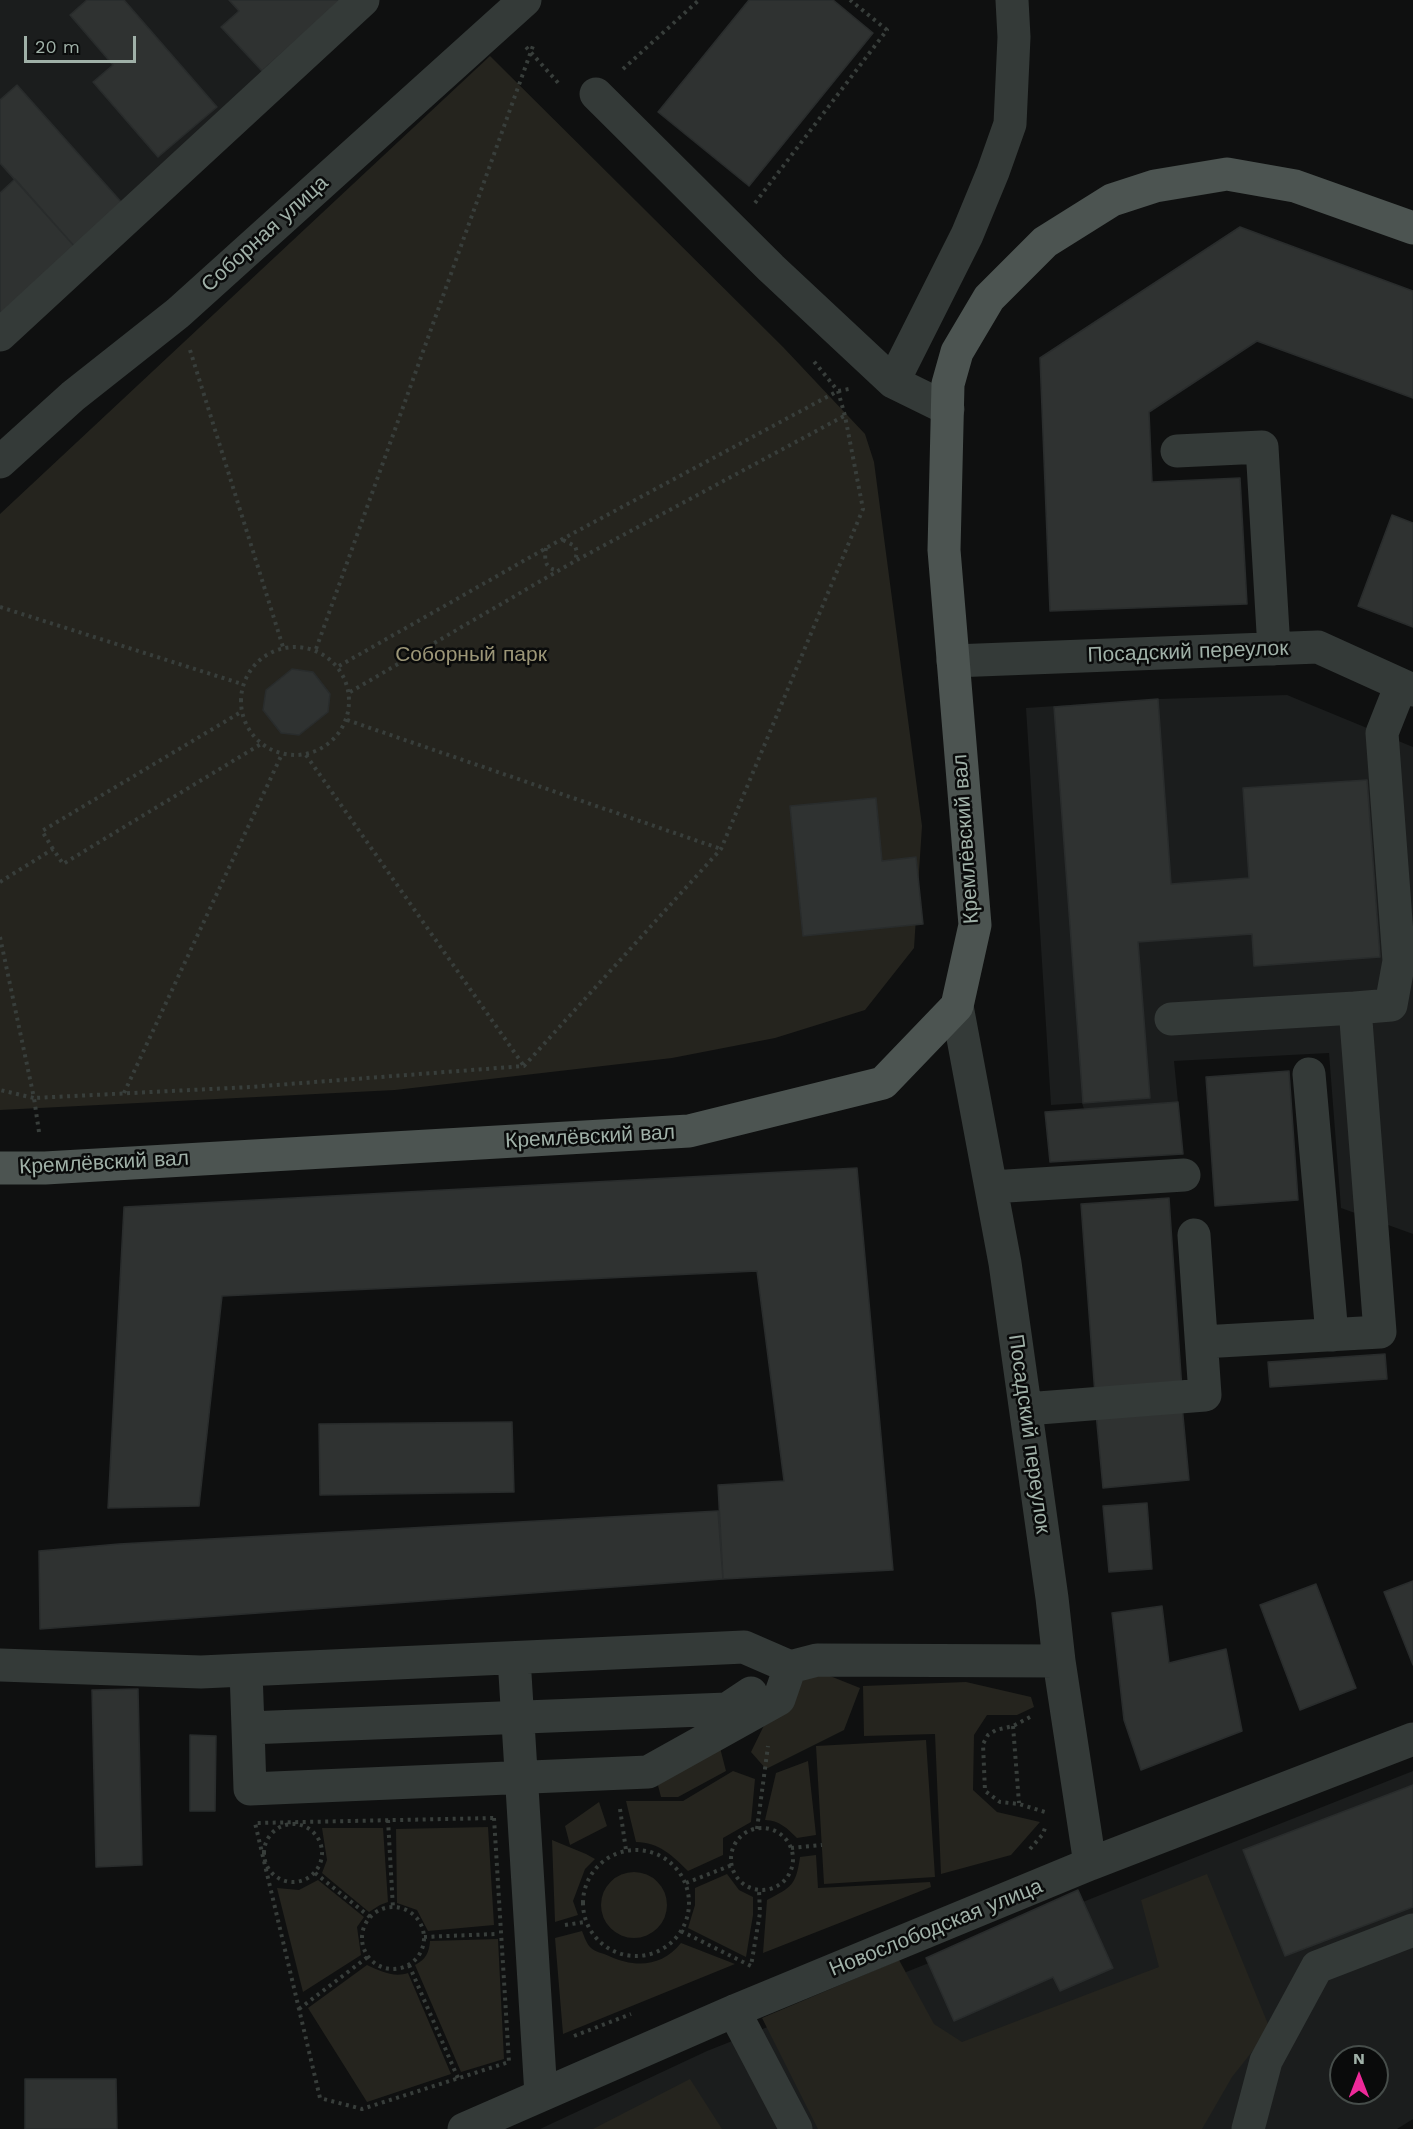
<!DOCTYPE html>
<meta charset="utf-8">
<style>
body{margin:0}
#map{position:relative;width:1413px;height:2129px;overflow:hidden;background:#0f1010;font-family:"Work Sans",sans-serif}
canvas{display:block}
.north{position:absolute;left:1329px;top:2045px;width:60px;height:60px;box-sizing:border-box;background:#0a0b0b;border:2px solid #464d4a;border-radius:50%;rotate:0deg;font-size:16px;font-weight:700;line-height:24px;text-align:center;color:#a0b1a8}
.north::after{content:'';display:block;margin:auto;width:21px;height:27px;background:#ee2999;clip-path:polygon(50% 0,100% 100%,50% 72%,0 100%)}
.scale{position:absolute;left:24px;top:36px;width:112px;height:27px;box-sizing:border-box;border:3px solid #a0b1a8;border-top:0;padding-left:8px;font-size:18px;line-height:21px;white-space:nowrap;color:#a0b1a8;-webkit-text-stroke:4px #0a0b0b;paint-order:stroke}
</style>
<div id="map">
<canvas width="1413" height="2129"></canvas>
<div class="north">N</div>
<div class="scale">20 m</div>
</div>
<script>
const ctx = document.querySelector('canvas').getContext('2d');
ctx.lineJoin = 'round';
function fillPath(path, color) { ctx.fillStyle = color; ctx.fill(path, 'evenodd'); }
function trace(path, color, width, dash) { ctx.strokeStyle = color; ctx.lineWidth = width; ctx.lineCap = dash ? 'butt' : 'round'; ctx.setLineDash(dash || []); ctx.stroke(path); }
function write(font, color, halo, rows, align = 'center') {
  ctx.font = font + ' "Work Sans",sans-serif'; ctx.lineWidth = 5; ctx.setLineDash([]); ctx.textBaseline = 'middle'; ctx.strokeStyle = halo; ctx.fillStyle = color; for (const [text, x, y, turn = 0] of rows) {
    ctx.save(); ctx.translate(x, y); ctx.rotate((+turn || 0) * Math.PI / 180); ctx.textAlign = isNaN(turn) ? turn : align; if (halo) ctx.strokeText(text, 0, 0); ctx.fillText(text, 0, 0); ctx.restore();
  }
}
const built = new Path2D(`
 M0,0H351L0,317Z
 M1287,695L1413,747V1234L1341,1208L1329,1053L1174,1061L1178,1102L1084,1109L1082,1103L1051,1105L1026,708L1158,699Z
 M1413,1771V2119L1397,2129H540L707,2051ZM1341,2057H1377V2093H1341Z`);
const green = new Path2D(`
 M490,56L783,347L865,434L874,462L922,826L914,948L865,1010L775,1038L672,1058L395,1090L0,1110V514Z
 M810,1668L860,1688L844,1730L766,1769L751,1752L774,1705Z
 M966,1682L1031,1697L1034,1707L1017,1715H987L974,1735L973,1790L997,1812L1040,1822L1011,1855L941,1874L935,1734L864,1736L863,1686Z
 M718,1740L726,1771L678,1797H661L655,1774Z
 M926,1740L935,1877L824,1884L816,1746Z
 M808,1761L816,1835L797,1838C788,1829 779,1820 765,1820L776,1773Z
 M733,1771L755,1779L751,1822L723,1838V1855L688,1871C673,1856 659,1842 636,1842L626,1801H683Z
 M599,1802L607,1826L570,1845L565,1826Z
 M488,1827L494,1925L428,1931L417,1910L397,1903L396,1829Z
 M322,1828H383L388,1902L380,1905L369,1912L322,1873L327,1860Z
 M552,1840L586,1854L595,1859L585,1869L573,1901L578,1915L555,1922Z
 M816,1855L818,1888L930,1882L931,1887L763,1953L767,1900C792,1887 796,1885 800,1857Z
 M601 1905a33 33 0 1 1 66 0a33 33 0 1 1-66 0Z
 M727,1874L739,1890L753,1897V1915L746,1957L688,1928L695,1905V1888Z
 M1207,1874L1270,2029L1232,2077L1202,2129H818L762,2018L899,1960L934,2024L962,2042L1159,1967L1141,1900Z
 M318,1880L364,1917L357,1927L361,1955L303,1992L277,1888L299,1890Z
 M582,1931C584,1936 587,1945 591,1948C595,1952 603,1953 609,1956C635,1968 662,1967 681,1943L735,1964L563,2034L555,1938Z
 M498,1939L504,2059L461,2072L415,1965C426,1959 429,1953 430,1941Z
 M367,1965C380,1971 394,1978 408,1973L451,2074L367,2102L308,2008Z
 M690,2079L722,2129H593Z`);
const building = new Path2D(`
 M87,0H124L217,107L158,157L93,82L113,65L70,15Z
 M229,0H342L262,71L221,27L239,11Z
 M749,0H833L873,33L749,186L658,112Z
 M17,85L123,204L75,247L0,163V100Z
 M15,179L75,247L0,314V193Z
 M1240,227L1413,291V398L1257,341L1149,412L1152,482L1240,478L1247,604L1050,611L1040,358Z
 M1392,515L1413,523V627L1358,606Z
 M292,669L313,672L330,694L328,712L299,735L281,733L263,710L266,690Z
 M1158,699L1171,884L1249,878L1243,788L1367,780L1380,957L1254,966L1252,934L1138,942L1150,1098L1083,1103L1054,707Z
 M876,798L882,861L916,857L923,924L803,936L790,806Z
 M1289,1071L1298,1200L1215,1206L1206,1077Z
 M1178,1102L1183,1154L1050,1162L1045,1112Z
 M857,1168L893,1570L723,1579L718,1485L784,1481L757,1271L222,1296L199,1506L108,1508L124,1207Z
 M1169,1198L1182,1390L1095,1395L1081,1204Z
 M1385,1354L1387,1379L1270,1387L1268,1362Z
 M1182,1405L1189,1480L1103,1488L1096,1413Z
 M512,1422L514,1492L320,1495L319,1424Z
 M1147,1503L1152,1569L1109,1572L1103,1506Z
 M718,1511L723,1579L40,1629L39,1551L119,1544Z
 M1413,1581V1665L1384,1592Z
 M1316,1584L1356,1688L1300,1710L1260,1605Z
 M1162,1606L1169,1663L1226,1649L1242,1731L1141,1770L1124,1720L1112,1613Z
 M138,1689L142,1865L96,1867L92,1690Z
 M190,1735L216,1736L215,1811H190Z
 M1413,1785V1907L1285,1956L1243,1850Z
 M1078,1890L1113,1968L1060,1991L1053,1977L954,2021L926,1958Z
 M25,2079H116L117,2129H25Z`);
const path = new Path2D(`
 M526,47L561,86
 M623,69L699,0
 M755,203L887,30L850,0
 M190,350L283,647
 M563,540L575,546L577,552L575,561
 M546,548C544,560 545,570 559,570
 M0,607L242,684
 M241 701a54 54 0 1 1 108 0a54 54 0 1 1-108 0Z
 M316,649L534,43
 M339,666L555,543L838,391L849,389
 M350,692L575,561L844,416
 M347,720L721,849
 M306,755L524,1066
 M53,849L42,831L241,712
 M0,882L53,849L63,864L261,744
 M0,937L34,1098L0,1090
 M124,1093L282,754
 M39,1132L34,1098L250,1087L524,1066L721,849L863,509L845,416L838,391L812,359
 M1030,1717L1013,1726L996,1730L988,1735L983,1744L985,1791L1000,1802L1019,1804L1045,1812
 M1013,1726L1019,1803
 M620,1809L626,1850
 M494,1818L509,2062L362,2109L320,2098L255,1823Z
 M388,1820L393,1908
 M264 1853a29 29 0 1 1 58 0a29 29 0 1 1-58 0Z
 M731 1859a31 31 0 1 1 62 0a31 31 0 1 1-62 0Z
 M757,1829L768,1746
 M791,1848L822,1845
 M1030,1849L1043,1834L1046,1825
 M583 1903a53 53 0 1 1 106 0a53 53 0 1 1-106 0Z
 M315,1873L370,1917
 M686,1883L732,1865
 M362 1938a31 31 0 1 1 62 0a31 31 0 1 1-62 0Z
 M565,1925L585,1922
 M681,1931L751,1966L760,1913L759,1890
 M424,1937L495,1934
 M409,1965L458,2078
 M299,2009L369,1956
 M574,2036L631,2014`);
const minor = new Path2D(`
 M596,94L771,268L893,382L948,409
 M0,335L363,0
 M893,382L967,235L993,172L1010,124L1014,37L1012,0
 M1177,451L1262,447L1274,649
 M0,462L73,396L178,313L525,0
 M953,661L1318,647L1413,690
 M957,1006L1005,1263L1052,1598L1059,1661L1090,1864
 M1355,1008L1391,1005L1399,961L1382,733L1401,685
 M1171,1019L1355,1008L1380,1332L1202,1342
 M1309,1074L1332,1335
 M991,1187L1184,1175
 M1026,1409L1205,1395L1194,1235
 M514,1658L541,2095
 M0,1665L201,1672L744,1647L790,1667L817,1660L1059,1661
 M246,1671L248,1728L727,1709L751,1693
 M248,1728L250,1789L648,1772L779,1699L790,1667
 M734,2011L796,2129
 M464,2129L734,2011L1090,1864L1413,1739
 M1248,2129L1266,2061L1317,1967L1413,1930`);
const major = new Path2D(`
 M0,1168H45L689,1131L883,1083L957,1006L975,925L944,550L948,384L957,352L989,298L1045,242L1112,200L1155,186L1227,174L1295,186L1413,228`);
const streetNames = [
 ["Соборная улица",265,234,-42],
 ["Посадский переулок",1188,652,-2],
 ["Кремлёвский вал",966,839,-94],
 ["Кремлёвский вал",590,1137,-3],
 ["Кремлёвский вал",104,1163,-3],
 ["Посадский переулок",1029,1434,82],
 ["Новослободская улица",936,1928,-22]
];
const parkNames = [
 ["Соборный парк",471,655]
];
fillPath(built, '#1b1d1d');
fillPath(green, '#25241e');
fillPath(building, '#2f3231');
trace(building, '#292c2c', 1.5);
trace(path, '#383e3b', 4, [3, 4.5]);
trace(minor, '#343a38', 33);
trace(major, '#4c5451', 33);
write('21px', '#a0b1a8', '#0a0b0b', streetNames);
write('21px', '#9c9677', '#0a0b0b', parkNames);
</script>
